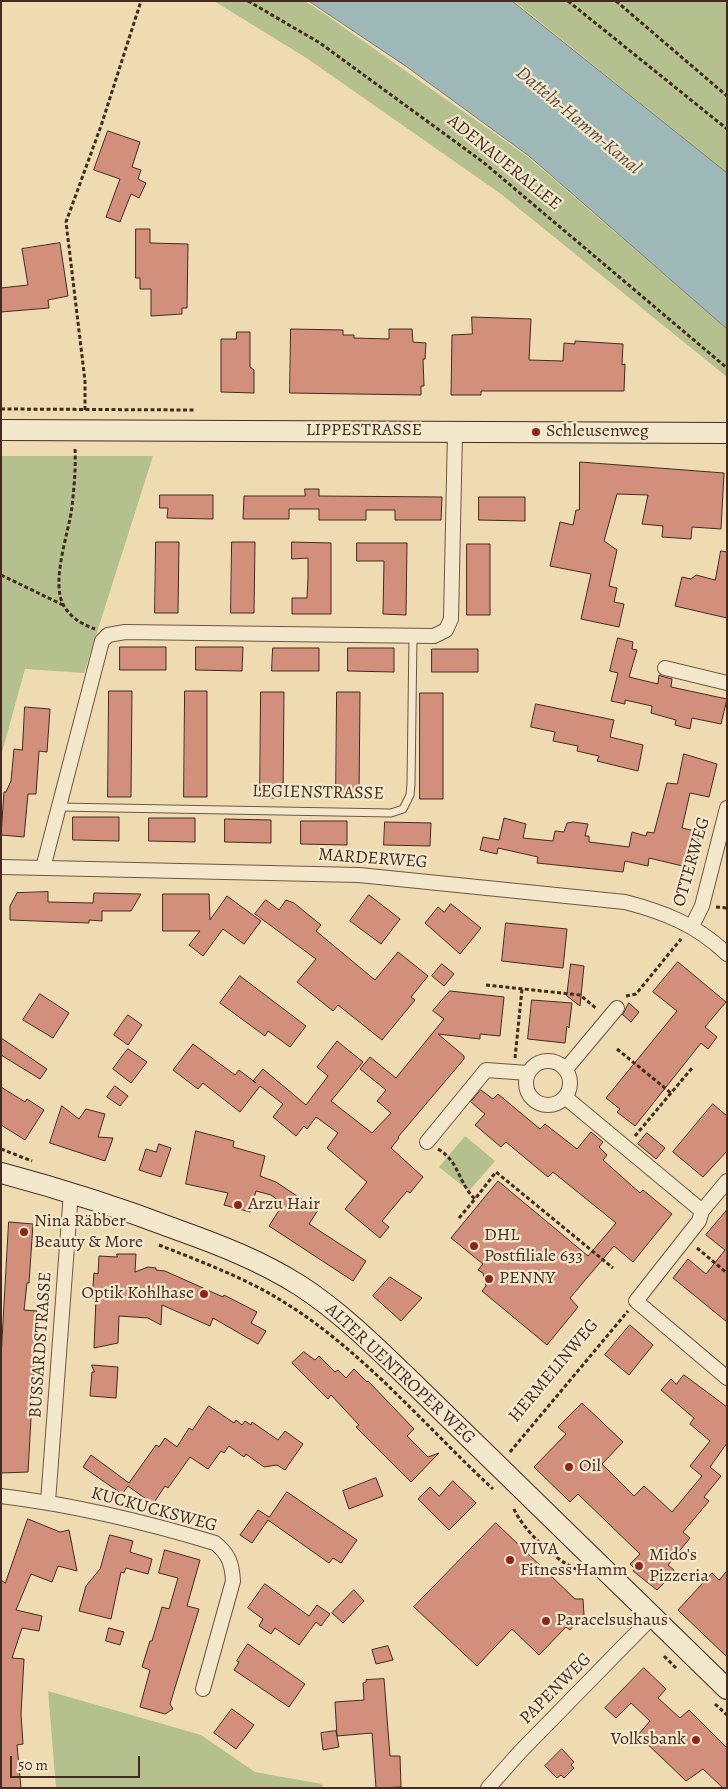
<!DOCTYPE html>
<meta charset="utf-8">
<style>
body{margin:0}
#map{position:relative;width:728px;height:1789px;overflow:hidden;background:#eedbb1;font-family:Alegreya,serif}
canvas{display:block}
.frame{position:absolute;inset:0;border:2px solid #442a20;pointer-events:none}
.scale{position:absolute;left:10px;top:1756px;width:130px;height:22px;box-sizing:border-box;border:2px solid #442a20;border-top:0;padding-left:6px;font-size:15px;line-height:18px;white-space:nowrap;color:#442a20;-webkit-text-stroke:4px #f4e8cc;paint-order:stroke}
</style>
<div id="map">
<canvas width="728" height="1789"></canvas>
<div class="frame"></div>
<div class="scale">50 m</div>
</div>
<script>
const ctx = document.querySelector('canvas').getContext('2d');
ctx.lineJoin = 'round';
function fillPath(path, color) { ctx.fillStyle = color; ctx.fill(path, 'evenodd'); }
function trace(path, color, width, dash) { ctx.strokeStyle = color; ctx.lineWidth = width; ctx.lineCap = dash ? 'butt' : 'round'; ctx.setLineDash(dash || []); ctx.stroke(path); }
function write(font, color, halo, rows, align = 'center') {
  ctx.font = font + ' Alegreya,serif'; ctx.lineWidth = 4.5; ctx.setLineDash([]); ctx.textBaseline = 'middle'; ctx.strokeStyle = halo; ctx.fillStyle = color; for (const [text, x, y, turn = 0] of rows) {
    ctx.save(); ctx.translate(x, y); ctx.rotate((+turn || 0) * Math.PI / 180); ctx.textAlign = isNaN(turn) ? turn : align; if (halo) ctx.strokeText(text, 0, 0); ctx.fillText(text, 0, 0); ctx.restore();
  }
}
const green = new Path2D(`
 M214,1H305L329,17L528,157L727,329V377L501,194L308,59Z
 M514,1H727V173Z
 M1,456H153L84,673L25,669L1,756Z
 M465,1136L495,1161L469,1191L439,1167Z
 M48,1691L201,1735L255,1772L322,1784L323,1788H56Z`);
const water = new Path2D(`
 M309,1H512L727,173V329L529,156L407,67Z`);
const building = new Path2D(`
 M108,131L140,142L132,167L141,170L138,179L146,183L139,198L131,194L120,222L106,217L120,179L94,170Z
 M136,229H150V243L188,244L187,308H182V314L151,316V289H140V278H136Z
 M60,243L68,296L48,300L49,308L1,312V288L28,285L22,249Z
 M472,317L531,319L529,360L563,361L564,343L575,344V341L623,344L622,365L625,364L624,391H481V395H451L452,335L472,334Z
 M291,329L343,330V335H354V338L389,339V329H412L413,342L426,343L425,359H423L424,386H421V395L290,393Z
 M237,332H250V367L254,370V393L221,392V339H236Z
 M580,462L724,473L721,529L692,527L691,539L662,537L663,526L642,524L648,495L617,494L604,541L617,550L609,586L617,588L614,602L624,604L619,627L581,619L591,574L550,566L560,522L573,525L576,510H579Z
 M305,489H319V496L442,497L441,520H395V510H366V520H319V509H289V519H243L244,496H305Z
 M160,495H213V519L167,518L168,508H160Z
 M479,497H525V521L479,520Z
 M156,542H179L178,613H155Z
 M232,542H255L254,613H231Z
 M292,542L331,543V614H292V598H307L308,578V558L292,559Z
 M357,543H407L406,615L383,614L384,561H357Z
 M467,544H490V615H467Z
 M721,551L727,552V618L675,606L682,577L691,579L696,575L715,580Z
 M618,638L633,642L632,649L637,650L629,677L658,684L659,675L661,676L672,679L671,687L727,699L721,724L692,718L690,729L675,725L676,720L651,713L652,706L625,700V704L611,701L618,673L610,671Z
 M120,647H166V670H120Z
 M196,647H243L242,671L196,670Z
 M273,648H319V671H272Z
 M348,648H394V672L348,671Z
 M432,649H478V672H432Z
 M109,691H132L131,797H108Z
 M185,691H207V797H184Z
 M261,692H284L283,798H260Z
 M337,692H360L359,799L336,798Z
 M420,693H443V799H420Z
 M536,704L614,720L610,737L643,745L638,771L597,761L599,756L577,751L578,746L553,741L555,732L531,727Z
 M25,707L50,709L47,752L39,751L36,794H28L24,837L1,835L4,792H6L11,781L14,749L22,750Z
 M684,754L717,764L709,797L690,793L682,828L700,832L691,868L649,858L648,866L625,861L623,872L537,863L538,857L498,848L497,854L480,850L483,837L499,840L504,818L526,824L523,838L553,841L555,831L564,832L567,823L573,822L588,824L585,836H589V842L629,847L632,832L646,836L647,832L654,833L667,783L677,784Z
 M73,817H119V841L73,840Z
 M149,818H195V842L149,841Z
 M225,819L271,820V843L225,842Z
 M301,821H347V845L301,844Z
 M385,822L431,823L430,846L384,845Z
 M48,892V902L93,903L94,893L141,894L131,911H102V921L89,920V923L10,920V906L17,893Z
 M163,894H209L210,920L227,896L261,921L244,944L223,929L203,956L189,945L200,931H163Z
 M369,895L400,919L381,944L350,921Z
 M266,900L279,910L286,900L294,903L321,925L316,931L375,980L398,952L428,976L411,997L415,1000L382,1040L338,1005L333,1011L297,982L316,959L255,914Z
 M451,904L481,928L460,954L425,923L438,907L444,912Z
 M506,923L567,929L563,968L502,961Z
 M678,962L726,1002L705,1027L717,1037L708,1049L701,1043L635,1126L617,1112L620,1109L606,1098L677,1011L653,992Z
 M442,964L454,974L444,986L432,976Z
 M571,964L584,966L580,1006L567,996Z
 M240,976L306,1026L290,1047L268,1031L265,1036L220,1003Z
 M450,991L504,997L500,1036L480,1034V1039L438,1034L464,1056V1059L398,1137L399,1138L391,1148L423,1177L410,1193L407,1191L382,1221L389,1227L380,1238L345,1209L367,1182L327,1148L338,1133L316,1117L307,1129L304,1126L296,1136L273,1117L283,1104L260,1086L240,1112L203,1083L198,1089L173,1070L193,1044L235,1075L239,1070L256,1083L253,1081L263,1069L306,1105L328,1076L317,1067L337,1041L363,1062L331,1101L372,1133L391,1113L377,1101L386,1090L360,1069L370,1057L396,1078L444,1019L433,1011Z
 M40,994L69,1013L53,1038L23,1020Z
 M532,1000L572,1003L569,1028L567,1026L565,1043L528,1039Z
 M629,1003L639,1012L631,1022L623,1015Z
 M128,1015L142,1025L128,1045L114,1035Z
 M1,1038L47,1069L40,1079L1,1055Z
 M128,1049L147,1062L131,1083L113,1069Z
 M115,1086L128,1096L120,1106L107,1097Z
 M1,1087L25,1102L27,1099L44,1110L25,1140L1,1125Z
 M481,1090L493,1099L498,1094L540,1129L545,1124L577,1149L591,1132L603,1142L599,1147L607,1155L603,1160L640,1193L643,1190L672,1214L633,1262L614,1246L570,1298L578,1307L547,1345L482,1291L486,1286L483,1273L478,1270L483,1264L451,1238L498,1181L588,1256L616,1223L553,1172L548,1177L506,1142L501,1147L475,1125L485,1114L471,1102Z
 M713,1104L727,1116V1151L703,1177L673,1152Z
 M62,1106L79,1119L86,1109L105,1114L98,1137L113,1138L105,1161L50,1143Z
 M196,1131L234,1141L233,1147L265,1156L260,1176L276,1182L318,1210L309,1224L366,1261L353,1281L269,1226L283,1204L271,1195L256,1191L250,1212L224,1205L228,1193L186,1184Z
 M647,1133L665,1148L656,1159L638,1144Z
 M159,1144L171,1148L161,1177L139,1170L146,1149L156,1152Z
 M727,1210V1322L673,1278L688,1259L706,1274L725,1250L706,1235Z
 M9,1222L33,1224L29,1283H27L24,1310L37,1311L28,1472L1,1473V1358Z
 M117,1254H136L135,1272L148,1267L156,1268V1270L165,1271L223,1297L224,1295L257,1312L251,1323L266,1331L258,1344L213,1318L210,1326L162,1305L161,1325L148,1318L119,1316L118,1343L94,1348L96,1298H92L94,1273L98,1274L99,1256L117,1257Z
 M390,1277L422,1298L401,1321L373,1296Z
 M630,1325L653,1345L629,1375L605,1355Z
 M304,1352L315,1360L319,1356L335,1372L338,1370L346,1378L354,1369L367,1382L368,1381L414,1429L407,1436L428,1457L439,1453L411,1482L356,1427L359,1425L331,1395L328,1399L292,1363Z
 M92,1365L118,1367L116,1398L90,1396L92,1372H94Z
 M684,1375L727,1407V1443L710,1467L721,1476L704,1497L709,1501L683,1532L690,1538L668,1565L674,1570L673,1574L657,1590L633,1571L635,1569L630,1564L640,1554L578,1494L570,1502L534,1467L566,1434L558,1427L582,1403L623,1442L602,1464L634,1496L644,1486L672,1512L702,1476L690,1466L710,1441L690,1424L694,1418L661,1390L671,1379L676,1384Z
 M209,1406L234,1423L236,1420L242,1425L245,1421L251,1425L252,1422L278,1440L285,1431L303,1444L285,1470L277,1465L264,1467L246,1454L244,1457L229,1446L224,1453L221,1451L208,1469L190,1457L168,1488L165,1486L153,1504L128,1486L122,1494L83,1467L91,1455L129,1483L156,1445L159,1447L165,1438L177,1447L189,1428L192,1430Z
 M376,1478L383,1496L349,1509L343,1491Z
 M453,1481L476,1503L449,1530L418,1499L430,1487L439,1496Z
 M287,1492L357,1540L341,1563L333,1558L329,1563L268,1520L252,1543L240,1535L258,1510L269,1517Z
 M28,1519L60,1532L69,1530L77,1571L58,1566L52,1582L31,1574L16,1610L42,1616L39,1631L22,1628L12,1658L24,1659L21,1714L23,1744L17,1745L21,1788H1V1580L5,1583Z
 M496,1523L575,1599H583L584,1615L570,1630L566,1627L539,1655L512,1629L477,1666L414,1607Z
 M110,1535L133,1541L130,1552L152,1559L148,1574L126,1568L124,1573L121,1572L111,1619L79,1611L86,1586L100,1569Z
 M165,1550L200,1560L187,1606L199,1609L170,1704L173,1709L165,1714L140,1707L150,1670L142,1667L150,1641H152L162,1607L169,1609L178,1578L159,1573Z
 M727,1571V1657L678,1610L712,1573L719,1580Z
 M265,1584L309,1616L317,1605L330,1614L321,1626L316,1622L299,1645L275,1628L271,1634L259,1626L263,1619L248,1608Z
 M354,1590L364,1601L343,1623L332,1613Z
 M109,1628L124,1632L120,1645L106,1641Z
 M248,1644L305,1684L289,1707L234,1670L239,1662L237,1661Z
 M388,1646L393,1660L376,1664L372,1650Z
 M644,1668L666,1689L658,1698L680,1718L689,1710L727,1748V1788H723L703,1769L686,1781L638,1735L650,1721L631,1703L616,1718L605,1708Z
 M384,1679L390,1756H400L401,1787L376,1788L372,1733L337,1736L335,1702L364,1700L363,1683L366,1682V1680Z
 M232,1709L254,1725L236,1749L214,1733Z
 M336,1731L339,1747L323,1750L321,1733Z
 M562,1749L574,1762L571,1765L574,1768L564,1778L561,1775L557,1778L545,1766Z`);
const path = new Path2D(`
 M248,1L320,43L483,162L727,368
 M568,1L727,129
 M616,1L727,96
 M1,409L194,410
 M85,410V381L66,222L101,126L141,1
 M75,449C76,468 74,487 72,507C69,532 50,583 64,606C71,618 83,625 95,629
 M1,575L63,605
 M716,907L727,908
 M486,985L580,995L597,1009
 M626,996L636,994L681,939
 M617,1049L671,1093
 M515,1058L522,989
 M635,1136L692,1068
 M1,1149L32,1161
 M438,1149C460,1162 458,1183 475,1199L496,1172L613,1268
 M459,1218L475,1199
 M159,1245C202,1262 248,1279 287,1304C365,1353 426,1427 493,1489
 M697,1248L727,1273
 M510,1452L628,1311
 M514,1509C523,1530 555,1560 576,1569
 M664,1656L677,1669
 M715,1704L727,1715`);
const lane = new Path2D(`
 M59,807L391,813L403,809L410,795L411,784L413,636`);
const street = new Path2D(`
 M665,668L727,683
 M1,867L359,875L625,902C664,912 697,925 727,954
 M43,868L102,641L108,635L125,632L434,636L446,630L451,619L455,432
 M692,926L702,906L727,808
 M526 1083a22 22 0 1 1 44 0a22 22 0 1 1-44 0Z
 M566,1069L617,1008
 M565,1097L702,1211
 M427,1142L486,1070L528,1073
 M727,1181L702,1211L699,1221L636,1301L727,1378
 M1,1496C74,1505 146,1522 215,1543C229,1554 232,1564 233,1581L203,1689
 M48,1502L71,1192
 M488,1788L519,1753L652,1617`);
const secondary = new Path2D(`
 M1,430L727,433
 M1,1173C61,1189 120,1208 178,1230C220,1245 261,1261 299,1285C338,1310 373,1344 406,1376L727,1689`);
const markers = [
 [536,432,5,"#8f2418"],
 [238,1205,5,"#8f2418"],
 [24,1232,5,"#8f2418"],
 [474,1246,5,"#8f2418"],
 [489,1279,5,"#8f2418"],
 [204,1294,5,"#8f2418"],
 [569,1467,5,"#8f2418"],
 [510,1560,5,"#8f2418"],
 [639,1566,5,"#8f2418"],
 [546,1621,5,"#8f2418"],
 [696,1740,5,"#8f2418"]
];
const streetNames = [
 ["ADENAUERALLEE",504,163,39],
 ["LIPPESTRASSE",364,431],
 ["LEGIENSTRASSE",318,793,1],
 ["MARDERWEG",373,859,4],
 ["OTTERWEG",692,862,-74],
 ["BUSSARDSTRASSE",41,1345,-86],
 ["HERMELINWEG",554,1371,-50],
 ["ALTER UENTROPER WEG",400,1374,43],
 ["KUCKUCKSWEG",154,1510,15],
 ["PAPENWEG",556,1689,-45]
];
const poiNames = [
 ["Schleusenweg",546,432],
 ["Arzu Hair",248,1205],
 ["Nina Räbber",34,1222],
 ["Beauty & More",34,1243],
 ["DHL",484,1236],
 ["Postfiliale 633",484,1257],
 ["PENNY",499,1279],
 ["Optik Kohlhase",194,1294,"right"],
 ["Oil",579,1467],
 ["VIVA",520,1550],
 ["Fitness Hamm",520,1571],
 ["Mido's",649,1556],
 ["Pizzeria",649,1577],
 ["Paracelsushaus",556,1621],
 ["Volksbank",686,1740,"right"]
];
const waterNames = [
 ["Datteln-Hamm-Kanal",578,121,40]
];
fillPath(green, '#b4c18f');
fillPath(water, '#9eb8b7');
trace(water, '#7a7f7b', 1);
fillPath(building, '#d2907c');
trace(building, '#442a20', 1);
trace(lane, '#6e5644', 9);
trace(street, '#6e5644', 16);
trace(secondary, '#442a20', 22);
trace(path, '#442a20', 3, [4, 2.5]);
trace(lane, '#f4e8cc', 7);
trace(street, '#f4e8cc', 14);
trace(secondary, '#f4e8cc', 20);
for (const [x, y, r, color] of markers) { const dot = new Path2D(); dot.arc(x, y, r, 0, 2 * Math.PI); ctx.fillStyle = color; ctx.fill(dot); trace(dot, '#f4e8cc', 2); }
write('18px', '#442a20', '#f4e8cc', streetNames);
write('18px', '#442a20', '#f4e8cc', poiNames, 'left');
write('italic 19px', '#5a4e46', '#f4e8cc', waterNames);
</script>
